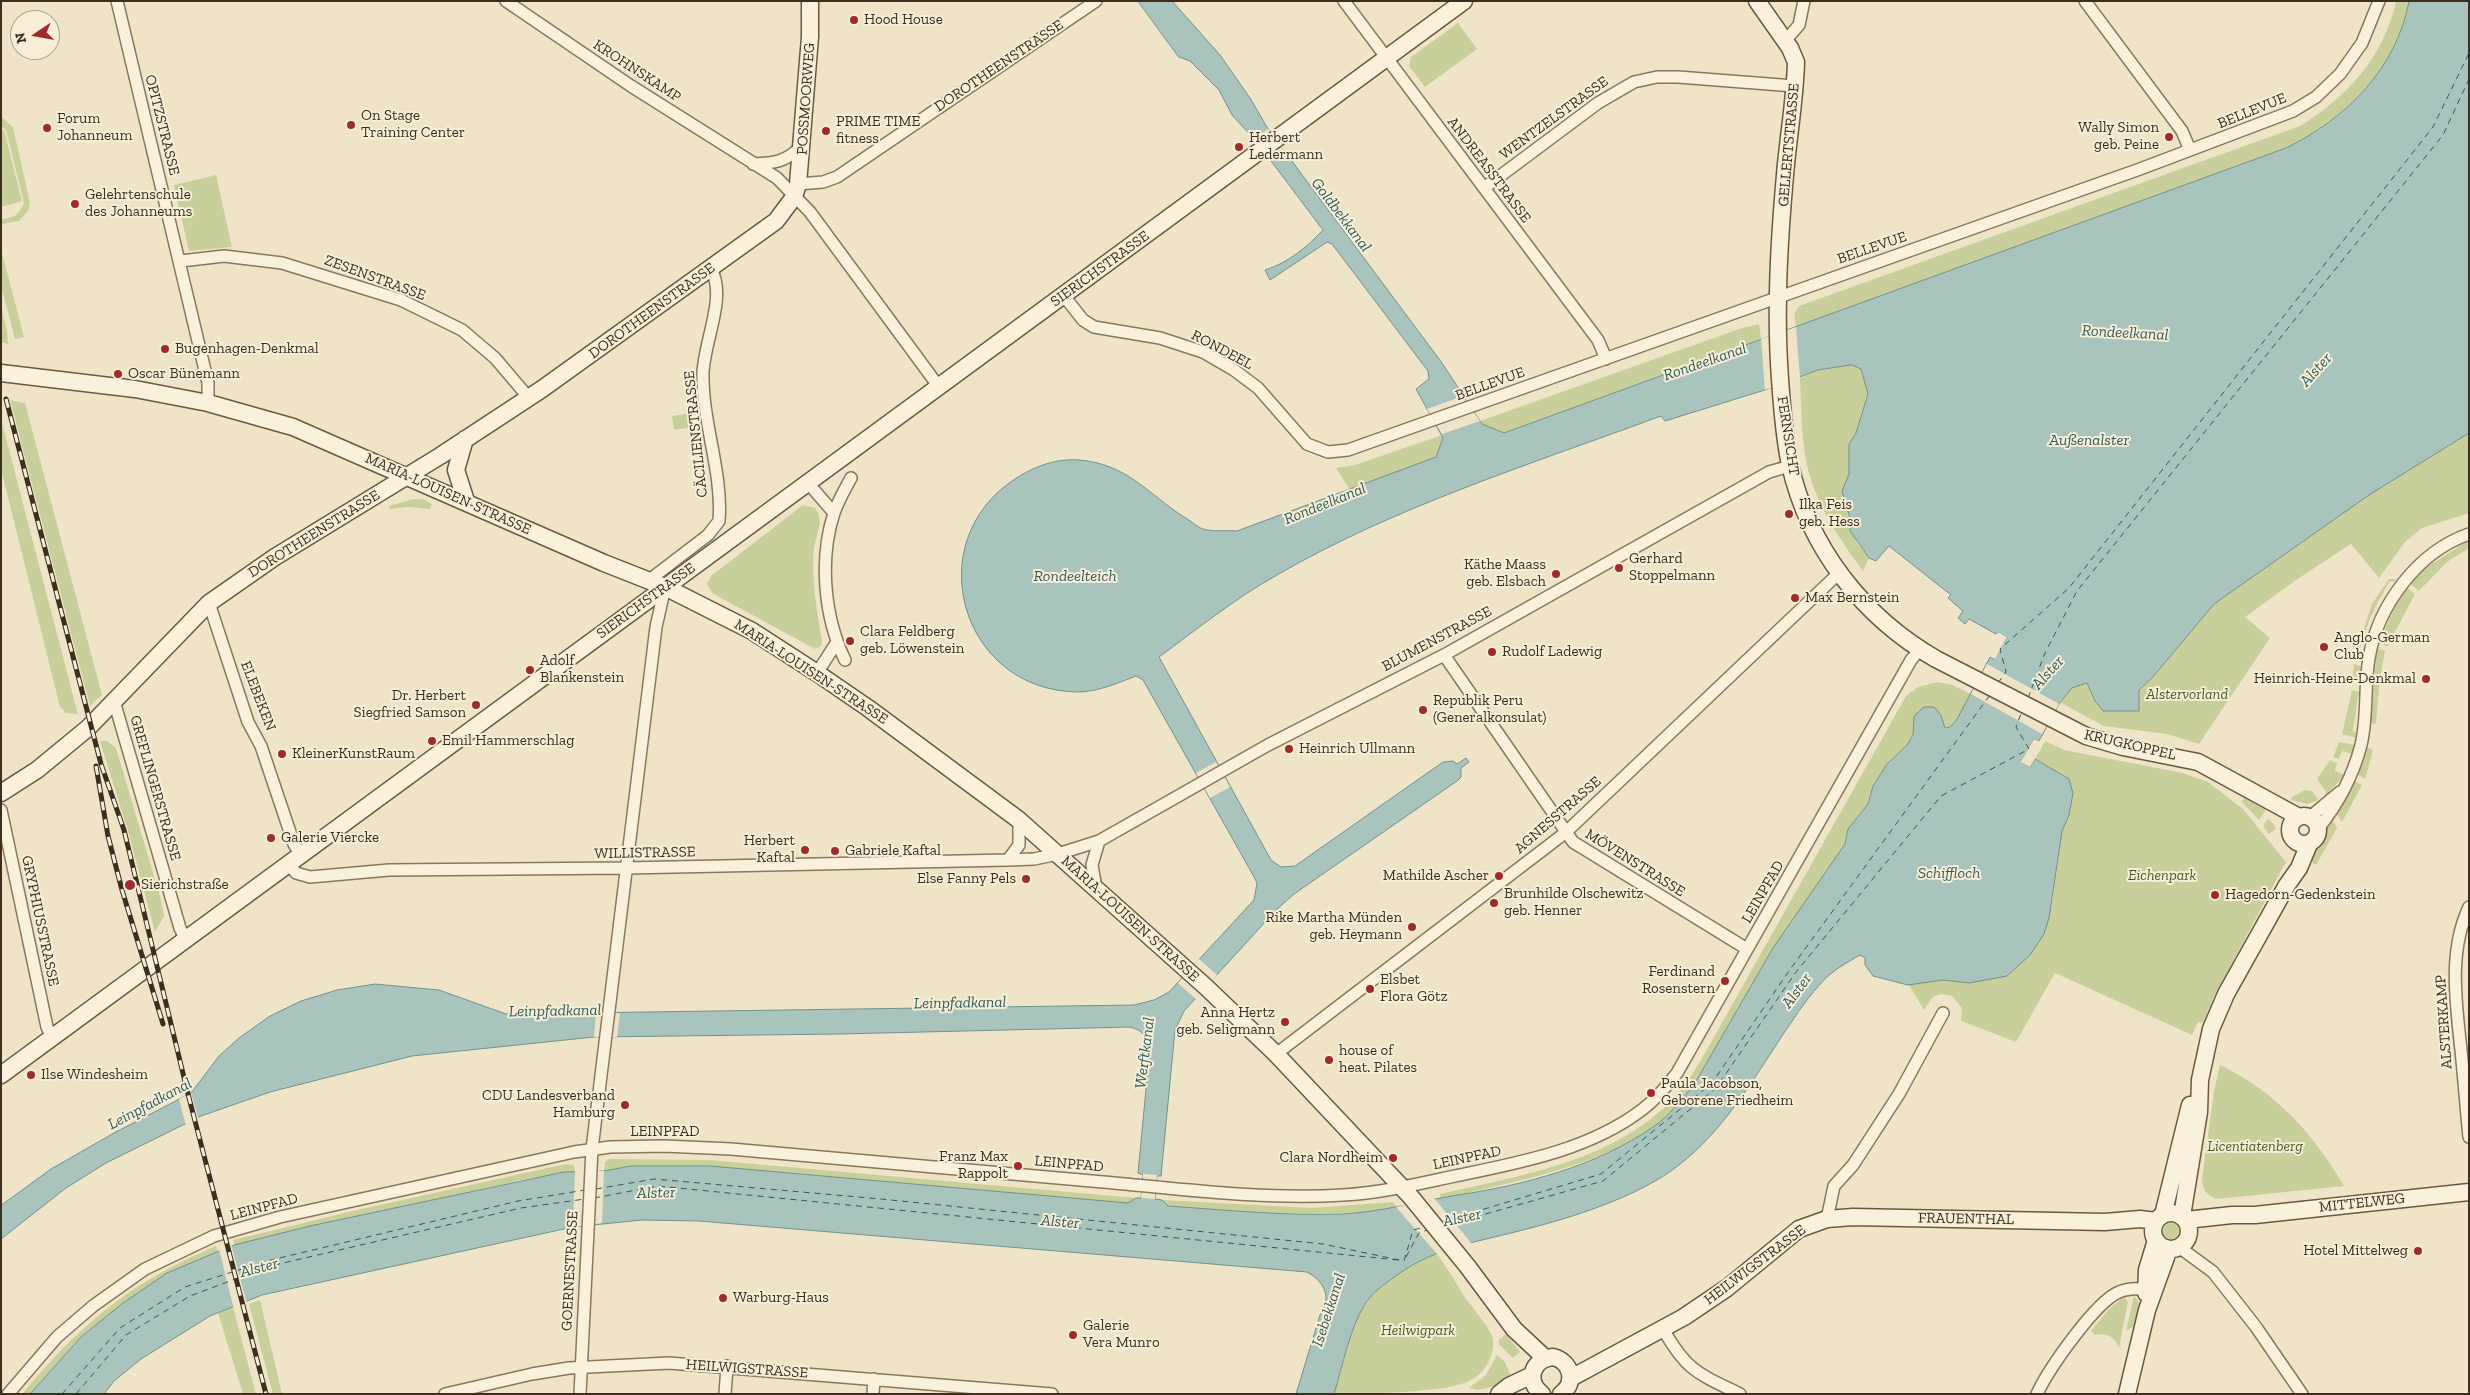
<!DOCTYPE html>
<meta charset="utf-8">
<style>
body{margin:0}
#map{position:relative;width:2470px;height:1395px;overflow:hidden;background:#f0e4c8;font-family:"Zilla Slab",serif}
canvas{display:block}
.frame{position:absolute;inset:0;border:2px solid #3d2e20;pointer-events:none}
.north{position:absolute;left:10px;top:10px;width:50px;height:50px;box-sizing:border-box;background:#f7eed8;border:1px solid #ada18e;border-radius:50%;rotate:258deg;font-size:14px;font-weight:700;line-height:20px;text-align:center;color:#3d2e20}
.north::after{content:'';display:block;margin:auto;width:18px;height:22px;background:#9e2a2b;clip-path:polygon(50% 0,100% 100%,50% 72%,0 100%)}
</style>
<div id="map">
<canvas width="2470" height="1395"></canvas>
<div class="frame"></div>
<div class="north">N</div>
</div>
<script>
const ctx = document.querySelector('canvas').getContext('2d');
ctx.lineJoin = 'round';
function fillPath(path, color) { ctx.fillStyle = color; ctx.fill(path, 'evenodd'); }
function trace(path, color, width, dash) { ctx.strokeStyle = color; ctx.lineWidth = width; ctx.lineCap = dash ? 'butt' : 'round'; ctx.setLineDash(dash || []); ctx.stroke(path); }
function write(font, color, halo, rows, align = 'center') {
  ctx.font = font + ' "Zilla Slab",serif'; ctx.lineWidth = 4; ctx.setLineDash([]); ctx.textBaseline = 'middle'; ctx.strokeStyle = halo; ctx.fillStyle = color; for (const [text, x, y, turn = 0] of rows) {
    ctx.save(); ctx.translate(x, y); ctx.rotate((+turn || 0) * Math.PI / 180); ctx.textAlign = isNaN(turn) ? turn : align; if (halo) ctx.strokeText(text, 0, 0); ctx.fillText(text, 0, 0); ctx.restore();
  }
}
const green = new Path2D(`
 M2396,1H2409C2397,68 2346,119 2286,148L1796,327L1794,314L1799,306L2300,126C2347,97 2384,57 2396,1Z
 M1458,23L1477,49L1425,87L1409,66L1411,57Z
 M1,117L13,127L30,203L28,211L19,221L1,224V219C13,219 20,214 24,203L6,130L1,126Z
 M4,130L22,201L1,207V131Z
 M216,175L232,247L189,251L174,185Z
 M1,249L24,337L15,339L1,286Z
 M1,306L7,331L8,344L1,342Z
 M1759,324L1761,339L1504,433L1482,424L1480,421L1742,328Z
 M1852,365L1861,369L1868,394L1856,433L1849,444V474L1845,504L1849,511L1856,542L1869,558L1863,571C1835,533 1809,494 1804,447C1801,424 1801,400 1800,378L1818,370Z
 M10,400L25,403L102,695L90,706Z
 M692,413L694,427L674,430L672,416Z
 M1,419L75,703L78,714L66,713L60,707L1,469Z
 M2469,433V513L2422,528L2405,542L2379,578L2351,544L2299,578L2245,617L2270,638L2199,744L2167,734L2104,726L2061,703L2072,687L2087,683L2095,701L2139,690L2152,678L2214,604L2369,495Z
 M1442,435L1444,438L1436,457L1350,490L1336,468L1355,465Z
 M414,499H423L432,504L430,509L408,507L389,509V506Z
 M803,505L815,508C825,520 816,535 814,549C811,580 817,610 822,641L821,646L815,649L712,593L707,584L711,576Z
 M2469,540V548L2447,562L2419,591L2410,584L2424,569Z
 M2389,579H2396L2394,582L2390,581C2375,605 2364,629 2358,656H2355L2372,604Z
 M2405,586L2415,594L2387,647L2379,642Z
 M2377,648L2385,651L2380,678L2376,724L2370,723Z
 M2354,664L2363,667L2361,682L2352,681Z
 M1938,682L1952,685L1971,694C1964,706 1959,725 1945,728L1941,715L1914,716L1913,735L1907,745L1887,764L1873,786L1868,804L1848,829L1845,844L1773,948L1695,1083C1683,1099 1671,1113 1656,1125C1643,1135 1627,1143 1613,1150C1557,1175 1499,1185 1441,1199L1440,1194C1519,1176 1609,1162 1669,1103C1688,1085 1701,1060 1714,1037L1906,696L1918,687Z
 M2352,690L2362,693V696H2358L2353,731L2358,733L2357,738L2342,734Z
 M100,741H107L116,748L160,896L164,916L155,932L128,831Z
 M2045,741L2064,750L2183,773L2208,782L2243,809L2286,862L2213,998L2203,1023L2198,1022L2192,1035L2055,973L2016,1042L1961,1021L1962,1008L1952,996L1941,994L1933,997L1924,1010L1909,985L1943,980L1969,983L2043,934L2052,902L2062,831L2069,815V779L2035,759Z
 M2339,742L2355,745L2353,754L2342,751L2339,759L2333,757Z
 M2366,747L2373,750L2365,779L2357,774Z
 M2330,760L2337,763L2335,771L2345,775L2325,796L2324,795L2326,792L2317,779Z
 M2354,781L2362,785L2342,822L2336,813Z
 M2305,790L2312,791L2318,800L2307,804L2291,800L2292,797Z
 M2244,798L2266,810L2259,820L2242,802Z
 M2268,819L2274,824L2276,829L2269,834L2263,826Z
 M2332,819L2337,828L2316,865L2306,859L2321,842L2325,829Z
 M2220,1065C2275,1091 2314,1134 2344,1186L2217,1199C2206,1195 2203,1190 2202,1179L2214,1091Z
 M609,1159L709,1160L1136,1198L1128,1203L710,1166H631L604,1171L605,1162Z
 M566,1164L574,1165L575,1171L521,1180L234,1245L233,1240L357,1210Z
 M1162,1200L1312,1208L1393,1202L1397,1208C1321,1219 1244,1212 1168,1206Z
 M2163 1231a8 8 0 1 1 16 0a8 8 0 1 1-16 0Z
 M216,1246L218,1252L81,1337L30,1394H22C82,1323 129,1283 216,1246Z
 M1436,1253C1446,1265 1453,1278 1461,1291C1468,1304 1490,1326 1493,1339C1495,1355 1485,1373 1471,1380C1446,1394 1365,1393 1334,1394C1343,1367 1350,1324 1367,1302C1384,1279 1411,1266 1436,1253Z
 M2134,1296L2141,1304L2136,1325L2126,1331Z
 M2124,1297L2128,1302L2119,1348C2115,1337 2107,1332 2095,1335L2091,1331L2109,1309Z
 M260,1300L282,1394H273L249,1304Z
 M233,1307L256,1394H243L218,1313Z
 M1506,1334L1520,1352L1513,1358L1499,1344V1340Z
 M1497,1355L1505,1362L1513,1381L1478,1390L1469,1388L1486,1375Z`);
const water = new Path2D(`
 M1138,1H1172L1220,55L1250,98L1268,129L1442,363L1482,424L1504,433L2286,148C2346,119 2397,68 2409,1H2469V433L2369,495L2214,604L2152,678L2139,690V711H2103L2095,701L2087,683L2072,688L2059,704L2039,741L2034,739L2022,762L2030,767L2035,759L2069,779L2073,793L2069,815L2062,831L2049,918L2044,934L2030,955L2007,976L1969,983L1943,980L1908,985L1873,976L1865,965V958L1860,955C1848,962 1835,969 1825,979C1809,995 1797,1014 1784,1033C1753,1080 1724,1130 1679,1165C1639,1197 1568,1219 1519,1231C1469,1244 1431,1248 1389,1281C1380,1287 1371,1295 1365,1304C1349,1330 1343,1365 1334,1394H1296L1320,1315C1332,1298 1325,1282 1307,1272L699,1221L642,1220L573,1227L262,1295L210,1316L141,1359L114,1381L104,1394H30L81,1337L123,1303L167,1273L212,1254L234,1245L310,1226L564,1172L604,1171L631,1166H710L1128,1203L1136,1198H1141L1143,1175L1138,1173L1150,1047C1147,1036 1142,1030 1130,1027L840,1034L594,1037L412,1056L270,1092L201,1116L106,1163L66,1188L1,1239V1206L3,1204L51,1169L114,1133L191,1093L219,1056L239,1038L270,1016L301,1001L337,990L375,984L439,990L506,1014L1134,1005L1154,1000L1169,992L1254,900L1257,883L1253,875L1143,680L1136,676C1118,683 1097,692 1078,692C961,691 918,542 1015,479C1033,467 1056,458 1079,460C1127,464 1147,493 1184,517C1190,520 1197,527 1203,529C1213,532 1227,530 1237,531L1436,457L1443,438L1416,389L1429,379L1428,371L1332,244L1327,242L1270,280L1265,270C1288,263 1307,247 1323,230L1256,141L1232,115L1219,90L1190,61L1179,57ZM1852,365L1861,369L1868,394L1856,433L1849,444V474L1842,491L1850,518V531L1869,558L1876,561L1889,546L1951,595L1948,598L1963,611L1958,618L1965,624L1969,619L1996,634L1998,632L2007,637L1994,659L1990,657L1956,721L1950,727L1945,728L1941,715L1934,707H1924L1914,716L1913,735L1907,745L1887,764L1873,786L1868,804L1848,829L1845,844L1773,948L1695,1083C1682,1099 1670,1116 1653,1127C1597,1166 1524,1185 1458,1195C1419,1201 1382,1212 1342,1214C1284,1216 1226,1210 1168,1206L1162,1200L1155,1199L1157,1176H1161L1175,1030L1184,1011L1276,910L1294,894L1457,781L1461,777V768L1469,762L1466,758L1457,764L1453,761L1443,762L1295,866L1281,867L1271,860L1159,657C1197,629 1236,598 1277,575C1394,507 1534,463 1661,416L1665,421L1768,389L1818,370Z`);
const pier = new Path2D(`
 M1268,129L1284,150L1270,161L1254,139Z
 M1796,327L1800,378L1765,390L1761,339Z
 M1463,396L1480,421L1442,434L1427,409Z
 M1998,632L2007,637L1995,659L1988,655L1994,656L2004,638L1999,635L1995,637Z
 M1987,664L2059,704L2042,734L1971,694Z
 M2034,739L2041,742H2035L2025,761L2029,764L2033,757H2036L2030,767L2021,762Z
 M1216,762L1230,787L1210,798L1196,773Z
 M1199,959L1217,975L1196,999L1178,983Z
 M620,1013L617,1037H594L596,1014Z
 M191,1093L199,1120L186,1126L179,1099Z
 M575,1171H604L602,1223L573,1227Z
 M1143,1174L1157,1175L1155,1199L1141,1198Z
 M1434,1198L1472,1244L1438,1255L1396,1207Z
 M231,1244L247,1304L234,1310L219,1249Z`);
const ferry = new Path2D(`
 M1998,683L2006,672L2000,649L2069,588L2433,127L2469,53
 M2028,698L2045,653L2077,591L2443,135L2469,79
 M596,1189L654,1179L881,1199L1323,1244L1404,1261L1413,1230L1425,1227
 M594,1198L658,1186L1398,1260
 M1441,1222L1601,1174L1712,1083L1789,971L1990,695
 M1443,1226L1603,1181L1716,1088L1796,972L1941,796L2029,749L2016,727L2022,711
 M1406,1257L1419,1233L1427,1230
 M62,1394L120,1328L185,1287L267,1261L518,1201L585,1190
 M76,1394L126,1335L190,1296L270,1266L521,1208L585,1199`);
const street = new Path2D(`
 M117,1L208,383V403
 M506,1L631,86L777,178L810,212L939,387
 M1344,1L1598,340L1606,359
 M2085,1L2182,131L2190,150
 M1785,41L1799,25L1804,1
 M753,164C776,163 785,162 802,146
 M798,184L823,182L837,177L1096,1
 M1484,188L1598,103L1634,82L1657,77H1678L1794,86
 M181,261L224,256L282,263L401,300L462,330L495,358L529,398
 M1064,296L1083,320L1094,327L1160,338L1203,352L1234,370L1258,388L1307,444L1328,452L1348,450L2140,169L2293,111L2316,97L2340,74L2362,43L2379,1
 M808,483L834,513
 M648,581L708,535L719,521C723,472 702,423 703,373C704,341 727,297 711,269
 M209,603L248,722L261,746L294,844L301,856
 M1444,655L1573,842L1747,949
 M845,660C824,617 819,559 834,513C838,501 845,489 851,478
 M817,673L837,642
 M114,701L180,928L186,940
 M1,810L47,1027L52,1038
 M2310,817L2340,792
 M2318,829C2338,804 2353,776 2361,745C2368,716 2364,687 2369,658C2378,606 2417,552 2469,534
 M1008,860L1019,845V820
 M289,864L296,873L310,877L389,870L626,868L1008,860L1034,859L1058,854L1099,841L1268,745L1444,655L1769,472L1790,466
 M1096,888L1092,865L1099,841
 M2469,907C2448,952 2456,1002 2461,1050C2464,1079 2466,1108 2469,1137
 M1276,1054L1565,833L1839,573
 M1827,1219L1834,1186L1853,1165L1899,1094L1943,1013
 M2179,1247L2213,1272L2256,1327L2302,1394
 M1663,1329C1687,1371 1697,1373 1740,1394
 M8,1394L57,1337L93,1306L145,1269L214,1236L280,1217L574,1152L610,1147L664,1146L731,1149C855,1160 979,1171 1103,1182C1182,1189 1264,1200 1343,1195C1381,1193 1418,1184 1455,1176C1518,1163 1590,1150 1643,1109C1656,1099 1667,1086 1677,1073L1911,660L1920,649
 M445,1394L532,1374L569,1368L669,1363L1052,1394
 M580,1394L592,1149L656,627L665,587
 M725,1394L727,1366
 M873,1394L874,1379
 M2037,1394C2048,1370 2095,1302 2119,1292C2130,1287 2141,1288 2153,1291`);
const secondary = new Path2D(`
 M1757,1L1790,48L1796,62C1795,100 1788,138 1785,175C1779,243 1775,311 1780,379C1782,408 1784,437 1790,465C1809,548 1863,617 1936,659L2086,736L2123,747L2198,762L2299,817
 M1,373L135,389L208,403L293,427L604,563L665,587L752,631L817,673L868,708L1019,820L1206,987L1276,1054L1411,1197L1468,1267L1514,1329L1545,1358
 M465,439L456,470L466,501
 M1,793L37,770L88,728L209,603L275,557L440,456L542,389L776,221L794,197L798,184L810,37V1
 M2290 830a14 14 0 1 1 28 0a14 14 0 1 1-28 0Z
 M1,1075L1464,1
 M2153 1231a18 18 0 1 1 36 0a18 18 0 1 1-36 0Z
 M2163,1215L2190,1105
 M2182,1216L2199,1112L2200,1080L2211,1029L2226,994L2287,885L2299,868L2309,844
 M2186,1220L2232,1215H2255L2469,1192
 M2146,1293L2147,1270L2156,1240
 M1571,1378L1684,1317L1727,1288L1799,1229L1827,1219L1853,1217L2105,1222L2140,1219L2156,1221
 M1499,1394L1509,1386L1532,1375
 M1542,1394C1525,1381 1532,1359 1553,1357C1571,1361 1577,1383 1561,1394
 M2127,1394L2147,1310L2169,1249`);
const rail = new Path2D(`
 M6,399L101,764L124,830L188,1094L266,1394
 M96,766L108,836L122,890L163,1024`);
const markers = [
 [854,20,5,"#9e2a2b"],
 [351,125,5,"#9e2a2b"],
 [47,128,5,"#9e2a2b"],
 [826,131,5,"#9e2a2b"],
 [2169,137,5,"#9e2a2b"],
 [1239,147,5,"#9e2a2b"],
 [75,204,5,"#9e2a2b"],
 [165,349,5,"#9e2a2b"],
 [118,374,5,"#9e2a2b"],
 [1789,514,5,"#9e2a2b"],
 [1619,568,5,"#9e2a2b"],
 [1556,574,5,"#9e2a2b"],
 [1795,598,5,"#9e2a2b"],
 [850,641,5,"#9e2a2b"],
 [2324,647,5,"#9e2a2b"],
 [1492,652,5,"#9e2a2b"],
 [530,670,5,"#9e2a2b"],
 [2426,679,5,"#9e2a2b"],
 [476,705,5,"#9e2a2b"],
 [1423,710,5,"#9e2a2b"],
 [432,741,5,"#9e2a2b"],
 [1289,749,5,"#9e2a2b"],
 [282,754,5,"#9e2a2b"],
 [271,838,5,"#9e2a2b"],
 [805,850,5,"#9e2a2b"],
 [835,851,5,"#9e2a2b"],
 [1499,876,5,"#9e2a2b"],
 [1026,879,5,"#9e2a2b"],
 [130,885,6,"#9e2a2b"],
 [2215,895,5,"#9e2a2b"],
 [1494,903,5,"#9e2a2b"],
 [1412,927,5,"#9e2a2b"],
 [1725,981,5,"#9e2a2b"],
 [1370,989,5,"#9e2a2b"],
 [1285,1022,5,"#9e2a2b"],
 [1329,1060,5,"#9e2a2b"],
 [31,1075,5,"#9e2a2b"],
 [1651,1093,5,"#9e2a2b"],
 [625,1105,5,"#9e2a2b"],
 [1393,1158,5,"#9e2a2b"],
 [1018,1166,5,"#9e2a2b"],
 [2418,1251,5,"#9e2a2b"],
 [723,1298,5,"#9e2a2b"],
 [1073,1335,5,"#9e2a2b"]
];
const poiNames = [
 ["Hood House",864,20],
 ["On Stage",361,116],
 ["Training Center",361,133],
 ["Forum",57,119],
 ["Johanneum",57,136],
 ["PRIME TIME",836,122],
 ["fitness",836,139],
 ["Wally Simon",2159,128,"right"],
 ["geb. Peine",2159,145,"right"],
 ["Herbert",1249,138],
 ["Ledermann",1249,155],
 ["Gelehrtenschule",85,195],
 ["des Johanneums",85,212],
 ["Bugenhagen-Denkmal",175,349],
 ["Oscar Bünemann",128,374],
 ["Ilka Feis",1799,505],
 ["geb. Hess",1799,522],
 ["Gerhard",1629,559],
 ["Stoppelmann",1629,576],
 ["Käthe Maass",1546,565,"right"],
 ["geb. Elsbach",1546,582,"right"],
 ["Max Bernstein",1805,598],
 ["Clara Feldberg",860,632],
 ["geb. Löwenstein",860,649],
 ["Anglo-German",2334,638],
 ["Club",2334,655],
 ["Rudolf Ladewig",1502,652],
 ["Adolf",540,661],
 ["Blankenstein",540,678],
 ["Heinrich-Heine-Denkmal",2416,679,"right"],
 ["Dr. Herbert",466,696,"right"],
 ["Siegfried Samson",466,713,"right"],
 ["Republik Peru",1433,701],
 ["(Generalkonsulat)",1433,718],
 ["Emil Hammerschlag",442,741],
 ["Heinrich Ullmann",1299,749],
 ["KleinerKunstRaum",292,754],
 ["Galerie Viercke",281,838],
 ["Herbert",795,841,"right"],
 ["Kaftal",795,858,"right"],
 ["Gabriele Kaftal",845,851],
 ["Mathilde Ascher",1489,876,"right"],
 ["Else Fanny Pels",1016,879,"right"],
 ["Sierichstraße",141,885],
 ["Brunhilde Olschewitz",1504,894],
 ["geb. Henner",1504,911],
 ["Hagedorn-Gedenkstein",2225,895],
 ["Rike Martha Münden",1402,918,"right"],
 ["geb. Heymann",1402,935,"right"],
 ["Ferdinand",1715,972,"right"],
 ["Rosenstern",1715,989,"right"],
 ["Elsbet",1380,980],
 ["Flora Götz",1380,997],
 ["Anna Hertz",1275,1013,"right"],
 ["geb. Seligmann",1275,1030,"right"],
 ["house of",1339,1051],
 ["heat. Pilates",1339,1068],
 ["Ilse Windesheim",41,1075],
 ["Paula Jacobson,",1661,1084],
 ["Geborene Friedheim",1661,1101],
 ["CDU Landesverband",615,1096,"right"],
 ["Hamburg",615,1113,"right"],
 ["Franz Max",1008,1157,"right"],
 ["Rappolt",1008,1174,"right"],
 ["Clara Nordheim",1383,1158,"right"],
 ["Hotel Mittelweg",2408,1251,"right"],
 ["Warburg-Haus",733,1298],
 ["Galerie",1083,1326],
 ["Vera Munro",1083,1343]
];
const streetNames = [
 ["DOROTHEENSTRASSE",999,66,-34],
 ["KROHNSKAMP",637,71,33],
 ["POSSMOORWEG",806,99,-86],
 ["BELLEVUE",2252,111,-22],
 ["WENTZELSTRASSE",1554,118,-36],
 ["OPITZSTRASSE",162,125,76],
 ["GELLERTSTRASSE",1789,145,-85],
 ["ANDREASSTRASSE",1489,170,53],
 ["BELLEVUE",1872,248,-19],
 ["SIERICHSTRASSE",1100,269,-36],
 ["ZESENSTRASSE",375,278,20],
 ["DOROTHEENSTRASSE",652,311,-36],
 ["RONDEEL",1222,350,28],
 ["BELLEVUE",1490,384,-20],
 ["CÄCILIENSTRASSE",696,434,-96],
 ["FERNSICHT",1788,436,81],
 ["MARIA-LOUISEN-STRASSE",448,494,24],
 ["DOROTHEENSTRASSE",314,534,-32],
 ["SIERICHSTRASSE",646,601,-36],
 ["BLUMENSTRASSE",1437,639,-28],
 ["MARIA-LOUISEN-STRASSE",811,672,33],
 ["ELEBEKEN",258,696,69],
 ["KRUGKOPPEL",2130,745,13],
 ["GREFLINGERSTRASSE",155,788,74],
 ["AGNESSTRASSE",1558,815,-41],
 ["WILLISTRASSE",645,853,-1],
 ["MÖVENSTRASSE",1635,863,32],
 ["LEINPFAD",1763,892,-60],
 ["MARIA-LOUISEN-STRASSE",1130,919,42],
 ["GRYPHIUSSTRASSE",40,921,78],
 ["ALSTERKAMP",2444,1022,-94],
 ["LEINPFAD",665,1132],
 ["LEINPFAD",1467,1158,-12],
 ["LEINPFAD",1069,1164,5],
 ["MITTELWEG",2362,1203,-6],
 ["LEINPFAD",264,1207,-15],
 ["FRAUENTHAL",1966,1219,1],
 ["HEILWIGSTRASSE",1755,1265,-37],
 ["GOERNESTRASSE",570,1271,-87],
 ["HEILWIGSTRASSE",747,1369,4]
];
const parkNames = [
 ["Alstervorland",2187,695],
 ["Eichenpark",2162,876],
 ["Licentiatenberg",2255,1147],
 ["Heilwigpark",1418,1331]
];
const waterNames = [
 ["Goldbekkanal",1341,215,53],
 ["Rondeelkanal",2125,333,3],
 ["Rondeelkanal",1705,362,-19],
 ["Alster",2316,370,-48],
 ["Außenalster",2089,440],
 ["Rondeelkanal",1325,504,-22],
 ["Rondeelteich",1075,576],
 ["Alster",2048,673,-48],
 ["Schiffloch",1949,873],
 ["Alster",1797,991,-54],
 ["Leinpfadkanal",960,1003,-1],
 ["Leinpfadkanal",555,1011,-1],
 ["Werftkanal",1145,1053,-83],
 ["Leinpfadkanal",150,1104,-28],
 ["Alster",656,1193,-1],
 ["Alster",1462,1218,-12],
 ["Alster",1060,1222,5],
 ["Alster",259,1268,-14],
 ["Isebekkanal",1329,1310,-72]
];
fillPath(green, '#c9cf9b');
fillPath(water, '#a9c4bc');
trace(water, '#6f938a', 1);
fillPath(pier, '#f0e4c8');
trace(ferry, '#2f5d5a', 1, [6, 5]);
trace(street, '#8d765c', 14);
trace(secondary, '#6f573f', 19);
trace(street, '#faf1dc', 11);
trace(secondary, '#faf1dc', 16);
trace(rail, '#3d2e20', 5);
trace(rail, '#f7eed8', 3, [9]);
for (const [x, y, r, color] of markers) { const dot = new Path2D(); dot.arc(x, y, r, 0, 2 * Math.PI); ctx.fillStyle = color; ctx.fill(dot); trace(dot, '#f7eed8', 2); }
write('15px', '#3d2e20', '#f7eed8', poiNames, 'left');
write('15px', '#3d2e20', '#f7eed8', streetNames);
write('italic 15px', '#4d5a26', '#f7eed8', parkNames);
write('italic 16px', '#2f5d5a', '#f7eed8', waterNames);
</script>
